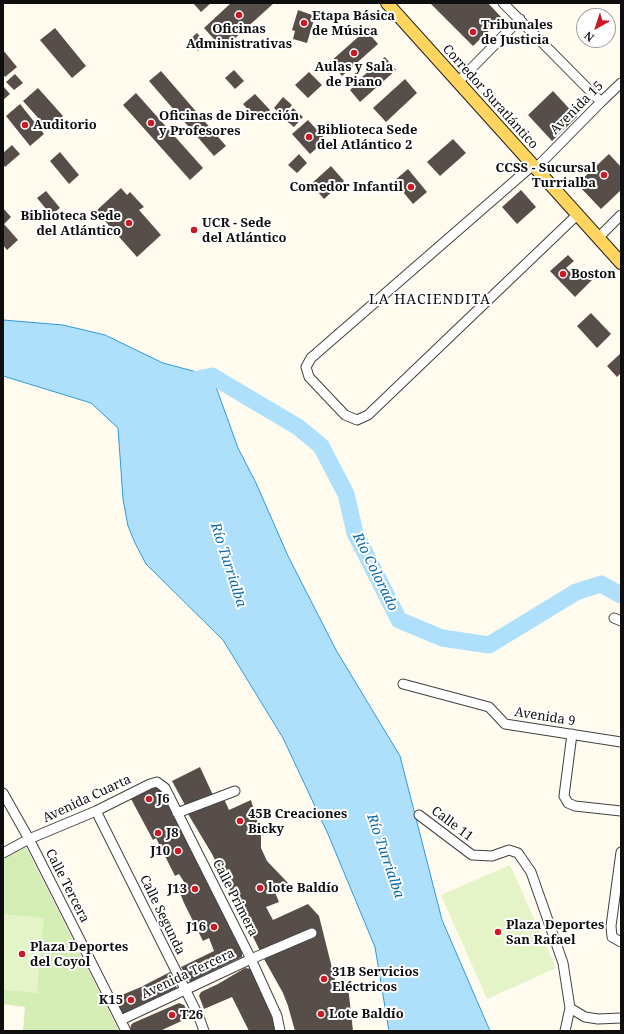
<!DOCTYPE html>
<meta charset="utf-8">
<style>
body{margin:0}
#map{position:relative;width:624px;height:1034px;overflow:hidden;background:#fffbef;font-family:"Noto Serif",serif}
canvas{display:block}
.frame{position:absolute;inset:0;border:4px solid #0e0e0e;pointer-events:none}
.north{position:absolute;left:576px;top:8px;width:40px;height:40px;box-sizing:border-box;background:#fff;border:1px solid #9f9f9f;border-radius:50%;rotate:219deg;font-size:11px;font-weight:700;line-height:16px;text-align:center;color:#0e0e0e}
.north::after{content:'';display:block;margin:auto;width:14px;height:18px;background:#cb1925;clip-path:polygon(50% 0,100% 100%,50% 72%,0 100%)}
</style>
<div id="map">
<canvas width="624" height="1034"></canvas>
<div class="frame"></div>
<div class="north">N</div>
</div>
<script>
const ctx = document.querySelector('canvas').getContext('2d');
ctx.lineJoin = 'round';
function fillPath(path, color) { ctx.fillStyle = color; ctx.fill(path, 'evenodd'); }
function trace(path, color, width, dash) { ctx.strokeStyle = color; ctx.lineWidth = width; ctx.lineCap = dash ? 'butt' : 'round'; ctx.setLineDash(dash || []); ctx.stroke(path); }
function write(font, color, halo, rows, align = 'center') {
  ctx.font = font + ' "Noto Serif",serif'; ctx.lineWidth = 4; ctx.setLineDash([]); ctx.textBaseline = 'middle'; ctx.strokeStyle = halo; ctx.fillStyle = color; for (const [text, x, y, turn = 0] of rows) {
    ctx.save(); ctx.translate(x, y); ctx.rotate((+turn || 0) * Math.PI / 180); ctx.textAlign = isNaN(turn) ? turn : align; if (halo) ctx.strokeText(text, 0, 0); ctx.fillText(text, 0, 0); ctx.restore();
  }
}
const green = new Path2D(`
 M26,847L119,1031H23L25,1007L3,1004V859Z`);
const pitch = new Path2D(`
 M510,865L556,968L487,999L441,895Z
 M3,914L44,918L37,993L3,990Z`);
const water = new Path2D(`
 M3,320L63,325L105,335L163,363L212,376L238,448L256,483L288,556L336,650L400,756L442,920L490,1031H389L375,947L328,834L283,738L223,640L146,564L135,543L128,526L123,499L118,428L91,403L3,376Z`);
const river = new Path2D(`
 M189,381L212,376L298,427L321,446L346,494L355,533L399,620L442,638L489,645L576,592L601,584L621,595`);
const building = new Path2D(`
 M193,3H211L201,12Z
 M231,3H274L223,49L204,28Z
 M430,3H488L502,18L473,46Z
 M298,10L315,16L307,43L293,39L295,31L292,30Z
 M55,28L86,66L72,78L40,40Z
 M366,30L378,44L342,76L330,62Z
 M197,33L206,43L198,51L189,40Z
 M3,50L17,67L5,77L3,74Z
 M385,57L396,70L360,102L350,90L355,85L354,84Z
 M234,70L244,81L235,89L225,78Z
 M161,71L226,146L214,156L149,81Z
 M309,72L322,85L308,98L295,85Z
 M15,74L23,83L14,90L6,82Z
 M405,79L417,93L386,122L373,108Z
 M3,86L10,94L3,100Z
 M38,88L63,116L48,129L23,101Z
 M553,91L577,117L552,141L528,115Z
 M136,93L203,168L190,180L123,105Z
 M255,94L270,110L258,121L243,104Z
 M283,97L292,105L283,116L274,108Z
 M20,104L44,134L30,146L6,116Z
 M293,108L303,117L294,127L284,119Z
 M308,120L326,140L310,154L292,134Z
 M453,139L466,153L440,176L427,162Z
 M12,145L20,154L5,167L3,164V153Z
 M60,152L79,175L69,184L50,161Z
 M299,154L307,163L297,173L288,165Z
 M609,154L621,167V190L601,209L577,184Z
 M331,166L344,181L324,199L311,184Z
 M408,169L427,192L413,204L394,181Z
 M121,188L127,195L130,192L144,207L139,210L161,235L137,257L96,211Z
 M521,190L536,207L517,224L502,207Z
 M46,191L60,208L51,215L37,198Z
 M3,208L11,217L4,224L18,240L7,250L3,245Z
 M568,255L574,261L566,268L575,277L583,270L592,280L575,297L550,271Z
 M591,313L611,334L597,348L577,326Z
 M621,353V373L617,377L607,366Z
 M200,767L213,795L186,807L172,781Z
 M155,786L161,788L179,827L194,852L242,949V957L190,982L181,967L214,951L209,938L203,941L184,903L178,888L186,885L179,874L175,876L156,838L153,840L130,797Z
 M224,799L229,810L251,800L261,834V848L267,861L288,883L274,890L279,902L266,907L273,920L308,904L319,916L337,988L348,986L353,1031H295L288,1006L283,993L264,959L315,936L313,933L314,929L261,953L212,854L188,814Z
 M245,968L252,969L280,1031H249L232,997L204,1009L199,996L201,992L218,984Z
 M170,972L177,988L122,1014L112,999L141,987Z
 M179,1003L184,1005L190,1017L160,1031H130L131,1025L133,1023Z`);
const minor = new Path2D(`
 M503,3L601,102
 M458,82L520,19
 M533,165L311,358L306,367L309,377L345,415L357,420L368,415L577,215
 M536,168L601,102L621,83
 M598,238L621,215
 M614,618L621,621
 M403,684L489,707L505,724L621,742
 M572,734L564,796L568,803L575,806L621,811
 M3,793L29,839L126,1031
 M96,811L199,1017L204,1031
 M177,813L235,791
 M419,815L472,855L492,856L509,850L518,853L531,872L563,963L570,1008L565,1031
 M621,852L611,926L612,937L621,942
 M3,853L29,839L96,811L150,784L157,782L165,788L251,959L277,1016L280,1031
 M570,1008L585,1017L598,1019L621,1018
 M121,1020L251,959L312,933`);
const major = new Path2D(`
 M387,3L621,263`);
const markers = [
 [239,15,4,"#cb1925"],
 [304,23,4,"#cb1925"],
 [473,32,4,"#cb1925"],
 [354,53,4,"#cb1925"],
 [151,123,4,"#cb1925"],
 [25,125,4,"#cb1925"],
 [309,137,4,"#cb1925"],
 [604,175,4,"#cb1925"],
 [411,187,4,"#cb1925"],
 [129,223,4,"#cb1925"],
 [194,230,4,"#cb1925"],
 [563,274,4,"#cb1925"],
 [149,799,4,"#cb1925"],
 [240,821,4,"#cb1925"],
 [158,833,4,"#cb1925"],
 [178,851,4,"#cb1925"],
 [260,888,4,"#cb1925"],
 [195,889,4,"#cb1925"],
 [214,927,4,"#cb1925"],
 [498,932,4,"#cb1925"],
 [22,954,4,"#cb1925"],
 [324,979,4,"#cb1925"],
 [131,1000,4,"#cb1925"],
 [321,1014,4,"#cb1925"],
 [172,1015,4,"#cb1925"]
];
const poiNames = [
 ["Etapa Básica",312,16],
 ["de Música",312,31],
 ["Tribunales",481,25],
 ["de Justicia",481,40],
 ["Oficinas",239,29,"center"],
 ["Administrativas",239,44,"center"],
 ["Aulas y Sala",354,67,"center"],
 ["de Piano",354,82,"center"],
 ["Oficinas de Dirección",159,116],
 ["y Profesores",159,131],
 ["Auditorio",33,125],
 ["Biblioteca Sede",317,130],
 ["del Atlántico 2",317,145],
 ["CCSS - Sucursal",596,168,"right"],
 ["Turrialba",596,183,"right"],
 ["Comedor Infantil",403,187,"right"],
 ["Biblioteca Sede",121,216,"right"],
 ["del Atlántico",121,231,"right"],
 ["UCR - Sede",202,223],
 ["del Atlántico",202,238],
 ["Boston",571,274],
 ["J6",157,799],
 ["45B Creaciones",248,814],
 ["Bicky",248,829],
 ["J8",166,833],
 ["J10",170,851,"right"],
 ["lote Baldío",268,888],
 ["J13",187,889,"right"],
 ["Plaza Deportes",506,925],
 ["San Rafael",506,940],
 ["J16",206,927,"right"],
 ["Plaza Deportes",30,947],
 ["del Coyol",30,962],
 ["31B Servicios",332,972],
 ["Eléctricos",332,987],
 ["K15",123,1000,"right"],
 ["Lote Baldío",329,1014],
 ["T26",180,1015]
];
const streetNames = [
 ["Corredor Suratlántico",490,97,48],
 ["Avenida 15",577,108,-45],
 ["Avenida 9",545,717,9],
 ["Avenida Cuarta",87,799,-25],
 ["Calle 11",452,824,37],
 ["Calle Tercera",67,886,63],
 ["Calle Primera",235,898,63],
 ["Calle Segunda",162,915,64],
 ["Avenida Tercera",188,974,-25]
];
const neighbourhoodNames = [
 ["LA HACIENDITA",430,300]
];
const waterNames = [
 ["Río Turrialba",228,565,72],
 ["Río Colorado",375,572,64],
 ["Río Turrialba",385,856,71]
];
fillPath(green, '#d3edb4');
fillPath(pitch, '#e5f4c7');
fillPath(water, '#aee0fc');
trace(water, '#2e99d9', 1);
trace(river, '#aee0fc', 17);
fillPath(building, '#584e49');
trace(minor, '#414141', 11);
trace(major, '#1f1f1f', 14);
trace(minor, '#fff', 9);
trace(major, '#ffd45f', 12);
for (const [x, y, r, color] of markers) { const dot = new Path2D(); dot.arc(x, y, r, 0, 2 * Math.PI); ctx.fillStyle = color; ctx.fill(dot); trace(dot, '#fff', 1.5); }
write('bold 13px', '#0e0e0e', '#fff', poiNames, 'left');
write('13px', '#0e0e0e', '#fff', streetNames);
ctx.letterSpacing = '1px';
write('14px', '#0e0e0e', '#fff', neighbourhoodNames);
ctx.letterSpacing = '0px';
write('italic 14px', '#0b69ab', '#fff', waterNames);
</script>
